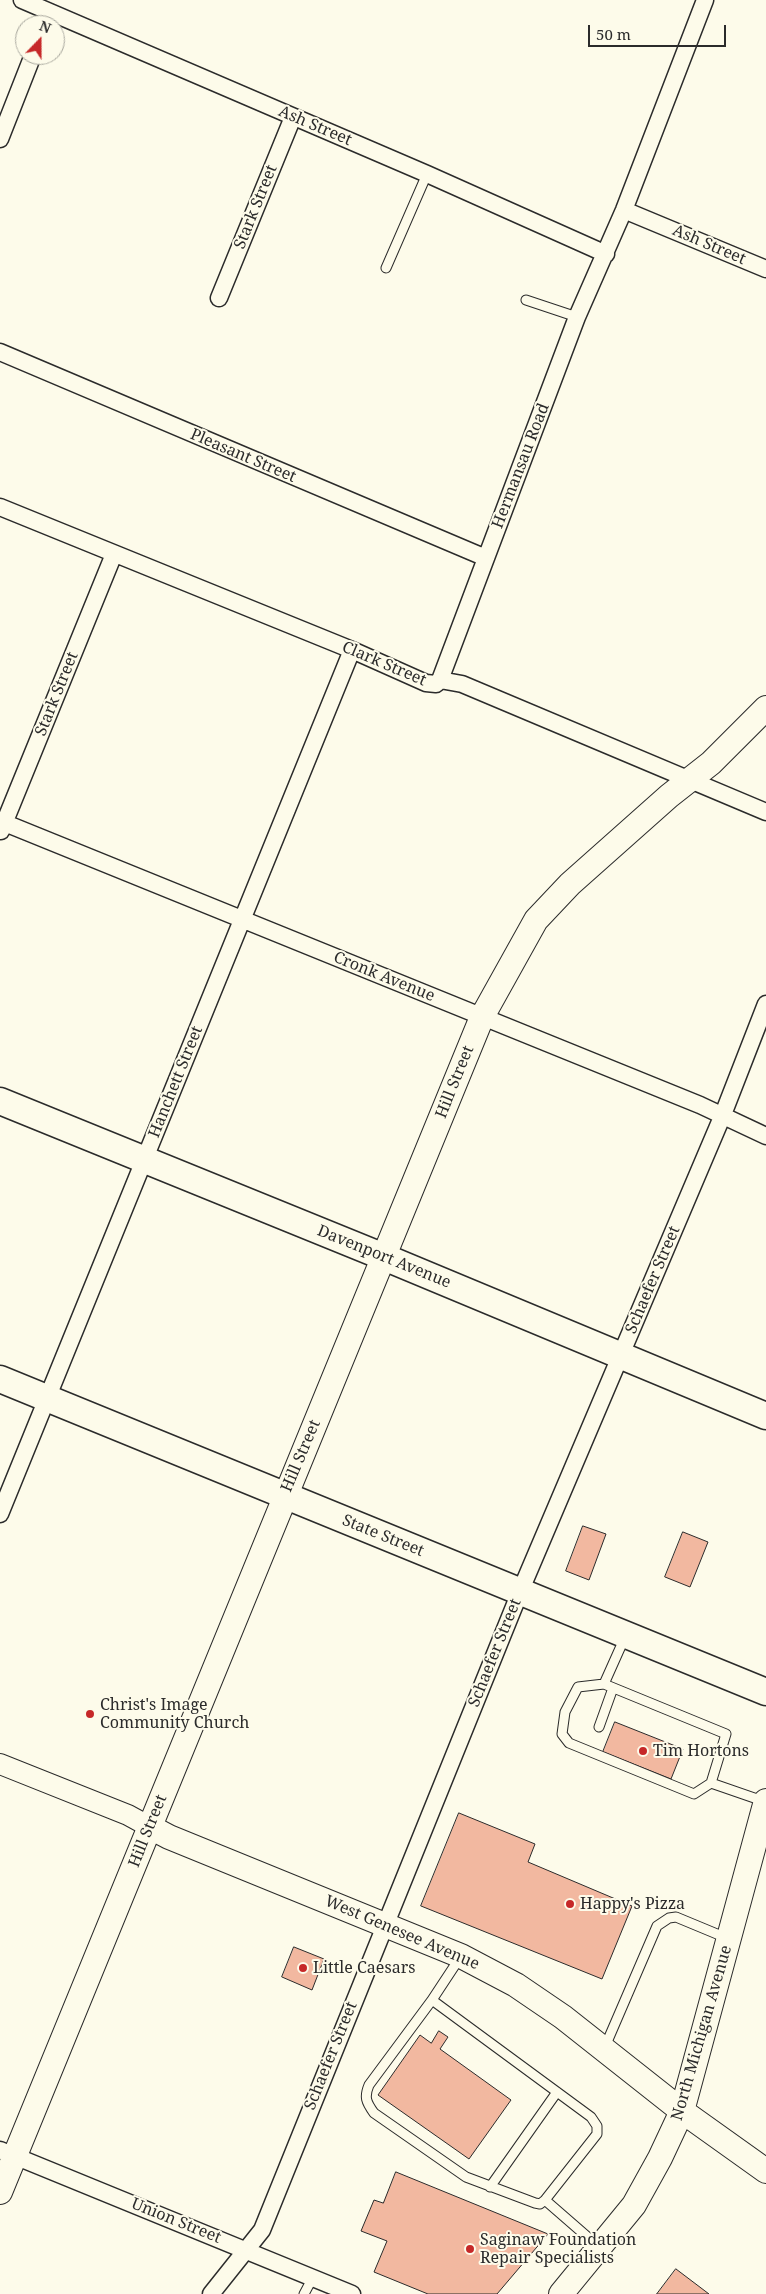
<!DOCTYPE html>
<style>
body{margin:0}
#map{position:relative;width:766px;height:2294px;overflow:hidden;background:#fdfbea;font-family:"Noto Serif",serif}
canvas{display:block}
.north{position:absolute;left:15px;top:15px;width:50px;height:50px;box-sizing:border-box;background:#fdfbea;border:1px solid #a9a89e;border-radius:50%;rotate:22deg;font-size:14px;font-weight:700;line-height:20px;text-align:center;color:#2b2b2b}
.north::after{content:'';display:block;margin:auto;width:18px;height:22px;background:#c62828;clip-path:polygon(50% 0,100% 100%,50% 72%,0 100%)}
.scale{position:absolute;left:588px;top:25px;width:138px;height:22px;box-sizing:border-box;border:2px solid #2b2b2b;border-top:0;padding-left:6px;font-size:15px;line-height:18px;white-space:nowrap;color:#2b2b2b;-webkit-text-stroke:4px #fdfbea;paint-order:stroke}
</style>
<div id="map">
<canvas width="766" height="2294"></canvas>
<div class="north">N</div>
<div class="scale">50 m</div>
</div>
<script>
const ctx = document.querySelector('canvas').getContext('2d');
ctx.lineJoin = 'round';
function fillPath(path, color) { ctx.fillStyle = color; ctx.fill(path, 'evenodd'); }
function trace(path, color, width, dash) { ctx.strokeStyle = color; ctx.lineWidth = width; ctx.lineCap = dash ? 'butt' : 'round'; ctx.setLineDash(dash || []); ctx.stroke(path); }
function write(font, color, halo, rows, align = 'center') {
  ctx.font = font + ' "Noto Serif",serif'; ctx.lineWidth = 4; ctx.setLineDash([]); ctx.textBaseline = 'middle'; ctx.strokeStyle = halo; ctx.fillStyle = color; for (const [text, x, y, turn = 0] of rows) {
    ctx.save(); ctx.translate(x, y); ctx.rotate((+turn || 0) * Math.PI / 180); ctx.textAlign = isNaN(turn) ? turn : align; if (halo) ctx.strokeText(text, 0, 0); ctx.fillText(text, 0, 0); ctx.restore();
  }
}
const building = new Path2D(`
 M583,1526L606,1534L589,1580L566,1571Z
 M683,1532L708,1542L690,1587L665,1577Z
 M615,1722L683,1749L671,1779L603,1752Z
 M459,1813L535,1844L528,1862L632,1906L602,1979L421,1906Z
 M294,1947L324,1959L312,1990L282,1977Z
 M439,2031L448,2037L440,2049L511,2100L469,2159L378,2095L420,2035L431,2043Z
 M396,2172L548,2234L497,2294H428L374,2272L387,2241L361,2231L374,2200L383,2203Z
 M676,2269L709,2294H657Z`);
const service = new Path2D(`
 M386,268L427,174
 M526,300L577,317
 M625,1637L604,1684L726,1734L711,1783L766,1802
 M604,1684L578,1687L565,1712L562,1734L569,1743L694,1794L711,1783
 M599,1727L613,1688
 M461,1956L432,2000L591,2117L597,2126V2134L545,2200L599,2247
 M432,2000L369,2085C364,2097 366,2102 374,2113L466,2177L535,2203L540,2204L545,2200
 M604,2049L657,1926L669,1918L676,1917L729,1939
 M490,2187L557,2092
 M304,2294L312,2279`);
const minor = new Path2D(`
 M22,0L427,174L606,254
 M0,139L33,55
 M624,210L766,269
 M219,298L293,117
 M0,352L486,558
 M0,507L352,650L426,683L436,684L440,680L462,684L766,812
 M440,680L577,317L624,210L705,0
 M0,821L700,1105L766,1136
 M1,831L114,554
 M0,1514L352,650
 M0,2150L352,2294
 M211,2294L262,2230L520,1592L722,1117L766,1004`);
const tertiary = new Path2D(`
 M0,1764L128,1815L150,1827`);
const secondary = new Path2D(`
 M150,1827L169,1837L461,1956L516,1985L563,2017L682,2111L766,2171
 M0,2192L482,1017L536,920L570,884L669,796L711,763L766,708
 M561,2294L634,2205L660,2158L682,2111L766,1801`);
const primary = new Path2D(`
 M0,1101L384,1257L766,1416
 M0,1379L766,1692`);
const markers = [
 [90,1714,5,"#c62828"],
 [643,1751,5,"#c62828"],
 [570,1904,5,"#c62828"],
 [303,1968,5,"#c62828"],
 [470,2249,5,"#c62828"]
];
const streetNames = [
 ["Ash Street",315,126,23],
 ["Stark Street",256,207,-68],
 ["Ash Street",709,245,23],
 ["Pleasant Street",243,456,23],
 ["Hermansau Road",521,466,-69],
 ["Clark Street",384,664,23],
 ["Stark Street",57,694,-68],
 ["Cronk Avenue",384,977,22],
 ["Hanchett Street",176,1082,-68],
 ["Hill Street",455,1082,-68],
 ["Davenport Avenue",384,1257,22],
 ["Schaefer Street",653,1280,-67],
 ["Hill Street",301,1456,-67],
 ["State Street",383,1536,22],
 ["Schaefer Street",495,1653,-68],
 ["Hill Street",148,1831,-68],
 ["West Genesee Avenue",402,1933,23],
 ["North Michigan Avenue",702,2033,-74],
 ["Schaefer Street",331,2056,-68],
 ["Union Street",176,2221,22]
];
const poiNames = [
 ["Christ's Image",100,1705],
 ["Community Church",100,1723],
 ["Tim Hortons",653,1751],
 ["Happy's Pizza",580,1904],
 ["Little Caesars",313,1968],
 ["Saginaw Foundation",480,2240],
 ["Repair Specialists",480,2258]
];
fillPath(building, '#f2b8a0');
trace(building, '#2b2b2b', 1);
trace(service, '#2b2b2b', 11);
trace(minor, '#2b2b2b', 19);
trace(tertiary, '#2b2b2b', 22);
trace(secondary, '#2b2b2b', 26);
trace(primary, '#2b2b2b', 29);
trace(service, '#fdfbea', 9);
trace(minor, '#fdfbea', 16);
trace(tertiary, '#fdfbea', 20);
trace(secondary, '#fdfbea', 24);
trace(primary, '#fdfbea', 26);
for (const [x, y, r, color] of markers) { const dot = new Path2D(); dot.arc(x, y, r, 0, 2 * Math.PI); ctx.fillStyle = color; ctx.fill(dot); trace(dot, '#fdfbea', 2); }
write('16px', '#2b2b2b', '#fdfbea', streetNames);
write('16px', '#2b2b2b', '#fdfbea', poiNames, 'left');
</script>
